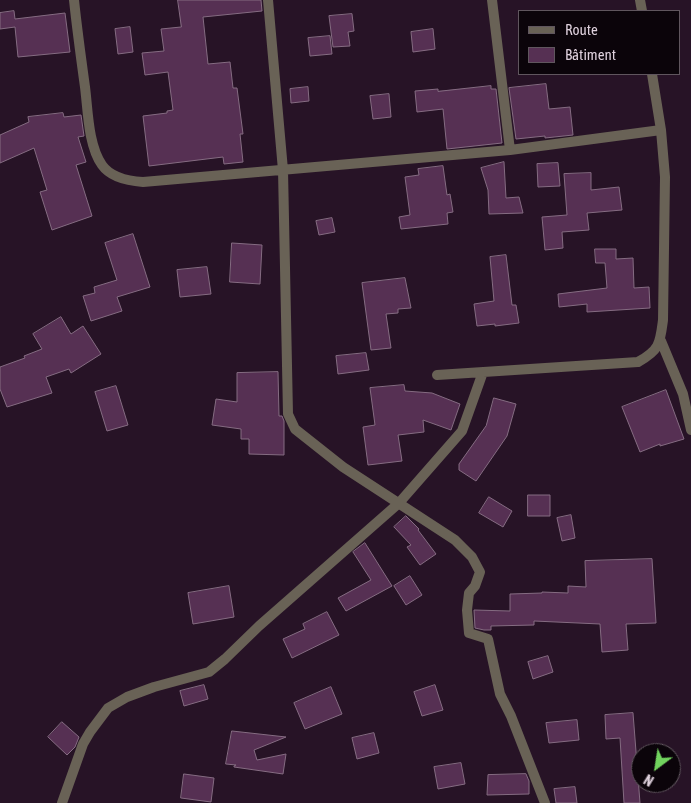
<!DOCTYPE html>
<meta charset="utf-8">
<style>
body{margin:0}
#map{position:relative;width:691px;height:803px;overflow:hidden;background:#271326;font-family:"Asap Condensed",sans-serif}
canvas{display:block}
.legend{position:absolute;left:518px;top:10px;width:162px;height:65px;box-sizing:border-box;background:#0b040a;border:1px solid #60565e;margin:0;padding:6px 9px;list-style:none;font-size:15px;color:#dfd1dd}
.legend li{display:flex;align-items:center;gap:10px;height:25px}
.legend b{width:25px;border:1px solid #60565e}
.north{position:absolute;left:631px;top:743px;width:50px;height:50px;box-sizing:border-box;background:#0b040a;border:1px solid #60565e;border-radius:50%;rotate:211deg;font-size:14px;font-weight:700;line-height:20px;text-align:center;color:#dfd1dd}
.north::after{content:'';display:block;margin:auto;width:18px;height:22px;background:#71d35e;clip-path:polygon(50% 0,100% 100%,50% 72%,0 100%)}
</style>
<div id="map">
<canvas width="691" height="803"></canvas>
<ul class="legend">
<li><b style="height:6px;background:#696256"></b>Route</li>
<li><b style="height:14px;background:#563053"></b>Bâtiment</li>
</ul>
<div class="north">N</div>
</div>
<script>
const ctx = document.querySelector('canvas').getContext('2d');
ctx.lineJoin = 'round';
function fillPath(path, color) { ctx.fillStyle = color; ctx.fill(path, 'evenodd'); }
function trace(path, color, width, dash) { ctx.strokeStyle = color; ctx.lineWidth = width; ctx.lineCap = dash ? 'butt' : 'round'; ctx.setLineDash(dash || []); ctx.stroke(path); }
const building = new Path2D(`
 M178,0H261L262,11L203,17L208,64L230,62L233,88H237L243,134H240L243,162L224,164L223,157L149,166L143,116L167,113V111L173,110L168,72L145,75L142,53L164,51L161,29L181,27Z
 M14,11L15,19L65,13L70,52L18,57L15,27L0,29V13Z
 M352,14L354,31L348,32L350,46L333,47L329,16Z
 M130,27L133,52L118,54L115,29Z
 M433,29L435,49L413,52L411,32Z
 M330,36L332,54L310,56L308,38Z
 M546,84L549,109L570,107L573,135L545,138V136L516,139L509,88Z
 M491,86V89H496L502,143L447,149L443,109L417,112L415,91L438,89V91Z
 M308,87L309,101L291,103L290,89Z
 M389,94L391,117L373,119L370,96Z
 M63,113L64,117L81,115L84,136L78,137L86,162L76,165L92,216L52,230L40,192L47,190L34,148L0,163V135L29,122L28,117Z
 M504,162L506,198L519,197L523,213L489,214L488,190L481,168Z
 M558,163L560,186L538,187L537,164Z
 M443,166L447,195L450,194L453,212L447,213L448,224L401,229L399,217L410,215L405,177L419,175L418,169Z
 M591,173V190L619,187L622,210L587,213L589,230L562,232L563,248L545,250L542,217L567,215L564,174Z
 M332,218L335,232L319,235L316,221Z
 M133,234L150,287L117,297L122,311L91,321L83,296L95,293L94,287L117,280L105,243Z
 M232,243L262,245L260,284L230,282Z
 M595,249H616V259L633,258L634,288L649,287L650,308L587,312V304L559,307L558,294L607,288L605,263H596Z
 M506,255L512,305H516L519,323L495,326V324L477,326L474,304L494,301L490,257Z
 M207,267L211,294L180,297L177,270Z
 M405,278L411,308L398,309V313L386,314L391,348L371,350L362,283Z
 M61,317L71,334L83,326L101,354L71,373L69,369L46,377L52,393L7,407L0,389V367L25,358L24,356L42,349L33,334Z
 M366,353L369,370L338,374L336,356Z
 M278,372L279,416H282L284,421V455L249,454V439H241V429L212,425L216,399L237,402V373Z
 M404,385L405,391L432,393L460,404L451,430L423,420L424,432L398,435L402,461L368,465L363,427L375,425L370,388Z
 M116,386L128,425L107,431L95,392Z
 M666,390L684,439L660,446V444L640,452L622,407Z
 M494,398L516,404L507,436L476,481L459,470V464L486,426Z
 M528,495H550V516H528Z
 M489,497L512,511L503,527L479,513Z
 M571,515L575,538L562,541L557,518Z
 M406,516L419,529L418,530L436,554L420,565L407,547L411,545L394,527Z
 M365,543L392,586L346,611L338,598L371,580L353,552Z
 M652,559L656,623L626,624L628,650L602,652L600,624L534,621V625L491,626V630H484L475,628L474,610L510,611V594L542,593V592L568,593V586L586,587L585,561Z
 M410,576L422,595L406,605L394,586Z
 M229,586L234,617L193,624L188,593Z
 M327,612L339,635L292,658L283,639L305,629L303,624Z
 M548,656L553,672L533,679L528,662Z
 M204,685L208,699L184,706L180,691Z
 M435,685L443,710L422,716L414,692Z
 M331,687L342,714L305,729L294,703Z
 M633,713L640,803H624L620,738L606,739L605,715Z
 M577,720L579,740L549,743L546,723Z
 M62,722L79,737L75,747L67,755L48,737Z
 M232,731L286,737L254,750L257,760L286,754L283,774L234,767V766L236,765L226,764Z
 M374,733L379,753L357,759L352,738Z
 M461,763L465,784L438,789L434,767Z
 M184,774L214,778L211,802L181,798Z
 M526,774L529,781V794L487,795L488,775Z
 M575,787L577,803H556L554,789Z`);
const minor = new Path2D(`
 M74,0C77,29 81,58 85,87C88,110 88,145 102,165C111,178 128,181 143,182L510,150L661,130
 M268,0L283,170L288,414L295,429L343,467L455,540L472,557L480,572L475,586L469,593L467,610L469,633L488,639L500,694L511,716L545,803
 M492,0L510,150
 M640,0L642,11
 M661,341L683,394L691,430
 M437,375L638,362C660,350 660,343 663,320L665,177L661,130L652,74
 M62,803L83,744L90,732L108,708L127,697L154,687L209,672L225,659L259,626L399,503L462,431L483,372`);
fillPath(building, '#563053');
trace(building, '#856c82', 1);
trace(minor, '#696256', 10);
</script>
